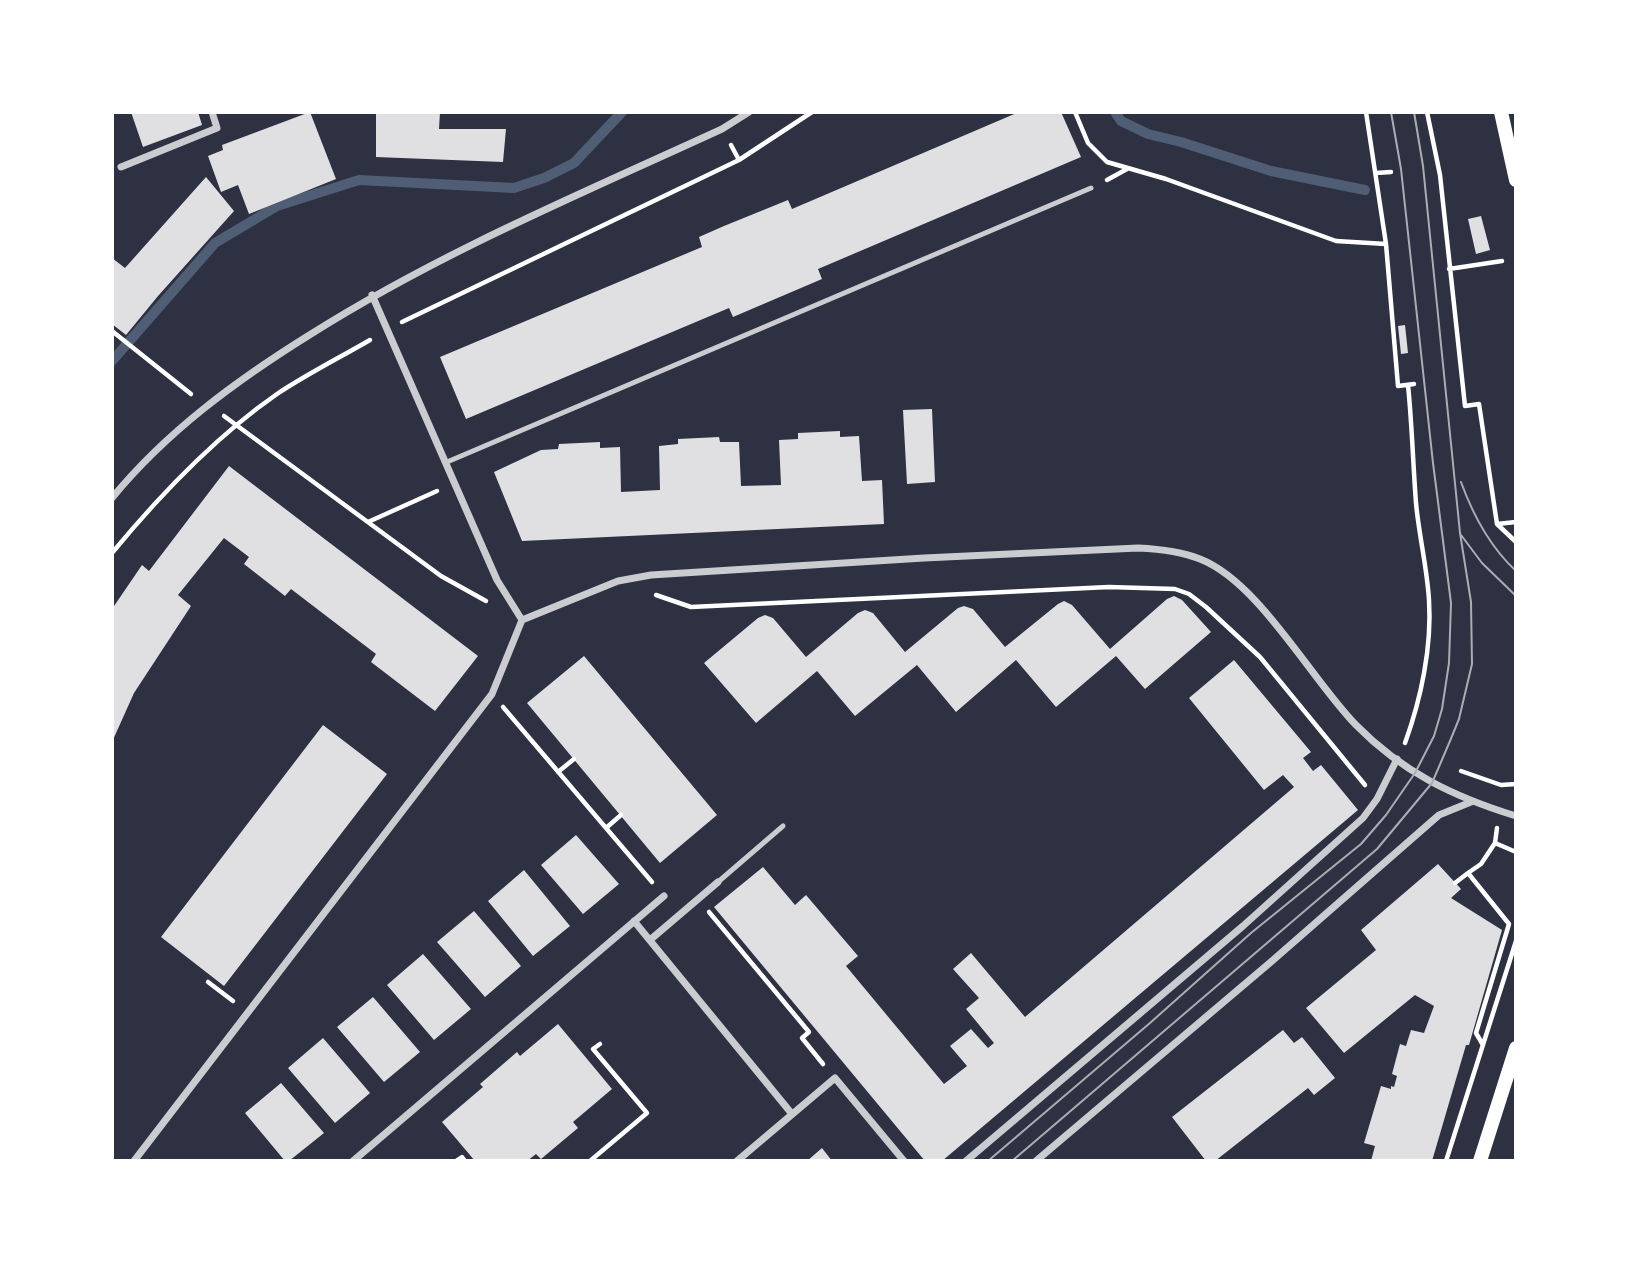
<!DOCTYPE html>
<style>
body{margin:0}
#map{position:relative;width:1628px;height:1273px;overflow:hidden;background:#2d3142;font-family:Jost,sans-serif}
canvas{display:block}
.frame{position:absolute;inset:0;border:114px solid #fff;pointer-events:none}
</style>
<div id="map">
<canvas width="1628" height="1273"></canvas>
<div class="frame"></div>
</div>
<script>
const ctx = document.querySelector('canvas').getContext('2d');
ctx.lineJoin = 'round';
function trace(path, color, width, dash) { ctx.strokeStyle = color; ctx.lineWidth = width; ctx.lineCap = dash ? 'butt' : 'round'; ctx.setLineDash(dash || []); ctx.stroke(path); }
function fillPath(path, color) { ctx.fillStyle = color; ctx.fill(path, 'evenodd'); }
const stream = new Path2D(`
 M1115,112L1121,121L1148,134L1181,142L1271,171L1365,190
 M112,361L215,243L277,206L359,180L514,188L544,178L574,163L622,112`);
const building = new Path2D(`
 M131,112H198L202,125L143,147Z
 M310,112L336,179L249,214L238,185L221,192L208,156L223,150L222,145Z
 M376,112H440L439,129H506L503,162L376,157Z
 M1019,112H1061L1081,157L818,269L822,279L733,317L729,308L466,419L440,357L702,247L699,237L724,226L788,200L792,209Z
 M206,177L234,211L158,296L126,335L112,324V258L125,268Z
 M1481,216L1490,250L1476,254L1468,219Z
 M1405,325L1408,353L1401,354L1398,326Z
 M932,409L935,482L907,484L903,410Z
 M840,431V437L859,436L862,481L882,480L884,524L522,541L494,472L541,450L558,449L559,444L600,442V448L620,447L621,492L660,490L659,446L678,444V439L719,437L720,442H739L741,486L781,485L779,440L798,439V433Z
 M229,466L478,656L435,711L371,662L376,654L291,589L285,596L244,564L249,557L224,538L178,595L191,606L134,693L112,742V609L142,565L149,571Z
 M1174,596L1182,600L1211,632L1145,689L1116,656L1056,707L1016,660L956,712L917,665L855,716L817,671L756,723L704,663L758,618L765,615L773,618L806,657L858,613L865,610L873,613L905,652L958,608L964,606L973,609L1005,647L1058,604L1064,601L1072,605L1110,649L1167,599Z
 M584,656L717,815L660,863L527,703Z
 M1234,660L1311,752L1303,758L1313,771L1321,765L1358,810L942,1161H925L714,907L763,867L795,905L806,895L858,956L846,966L944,1084L967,1066L950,1046L971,1029L988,1048L994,1043L966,1009L979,998L953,969L971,953L1025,1017L1294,787L1283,775L1264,790L1189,698Z
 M323,725L387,774L224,986L161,937Z
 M576,835L619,884L583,914L541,865Z
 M1438,864L1461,889L1451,898L1502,930L1469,1045H1466L1432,1161H1371L1375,1146L1364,1143L1381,1086L1391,1089V1086L1394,1087L1397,1076L1392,1074L1400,1044L1406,1046L1411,1030L1424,1033L1434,1006L1415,995L1344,1053L1306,1008L1376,950L1361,930Z
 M524,870L570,926L533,956L488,901Z
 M474,911L521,966L485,997L437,942Z
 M423,954L471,1009L434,1040L387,985Z
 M373,997L420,1052L384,1082L337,1027Z
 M558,1024L612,1089L573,1122L578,1128L541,1159L536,1154L527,1161H475L442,1122L483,1087L480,1084L517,1052L520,1056Z
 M1283,1030L1294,1043L1302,1037L1335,1078L1314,1095L1308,1088L1215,1161H1206L1172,1117Z
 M323,1038L370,1093L335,1123L288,1068Z
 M281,1083L324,1133L289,1161H285L245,1113Z
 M822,1148L832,1161H807Z`);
const path = new Path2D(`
 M1075,112L1088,143L1107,162L1166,179L1336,241L1386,244
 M1366,112L1386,244L1398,386L1414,384
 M1427,112L1440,175L1465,406L1479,404L1497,524L1516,542
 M731,145L739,160
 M1376,173L1391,172
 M1107,180L1127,169
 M1449,269L1502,261
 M402,322L739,160L812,112
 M112,331L191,394
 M224,416L441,576L486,601
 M368,522L437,491
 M1497,524L1516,522
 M112,553C160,495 215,437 277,394C307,374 339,358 370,340
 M656,595L691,607L1109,587L1175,589L1189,594L1206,607L1260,657L1365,785
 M503,707L652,882
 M1405,743C1421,699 1432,647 1429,600C1427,567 1419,536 1416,503C1413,464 1412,424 1408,385
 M1461,771L1501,785L1516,784
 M558,772L574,759
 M606,828L621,815
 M1497,828L1495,843L1516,852
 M1455,883L1468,873
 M709,912L809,1032L802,1038L823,1064
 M208,982L233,1001
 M1483,1045L1476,1033L1509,924L1468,873L1481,864L1495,843
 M456,1161L462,1157L465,1161
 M590,1161L647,1113L593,1049L600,1044
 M1446,1161L1516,941`);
const service = new Path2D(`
 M447,462L1091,188
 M718,882L783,826`);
const minor = new Path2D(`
 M121,167L217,128L212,112
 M372,295L497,580L522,620
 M112,498C167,431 237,380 311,334C441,252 583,193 722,129L749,112
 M522,620L618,581L651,575L924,558L1138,548C1159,549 1180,551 1200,559C1259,582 1311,679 1356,725C1402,772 1454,797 1516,816
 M634,921L792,1114
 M650,940L718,882
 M134,1161L492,694L522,620
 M353,1161L664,896
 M737,1161L835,1078L904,1161
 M966,1161L1243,926L1363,818L1377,799L1397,759
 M1036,1161L1272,961L1439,815L1471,802`);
const secondary = new Path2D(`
 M1501,112L1516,180
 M1480,1161L1516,1048`);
const tram = new Path2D(`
 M1461,482C1473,515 1490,547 1516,571
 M1461,535L1482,563L1516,596
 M988,1161L1150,1023L1251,933L1361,844L1386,815L1415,773L1434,736L1442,709L1449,663L1451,603L1433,463L1401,169L1391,112
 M1012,1161L1377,849L1432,783L1450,741L1459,719L1472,664L1471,602L1460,533L1423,166L1414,112`);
trace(stream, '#4f5d75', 10);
fillPath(building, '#e0e0e3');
trace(path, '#fff', 4.5);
trace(service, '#caccd0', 5);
trace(minor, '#caccd0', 7);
trace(secondary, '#fff', 14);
trace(tram, '#abadb3', 2);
</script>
